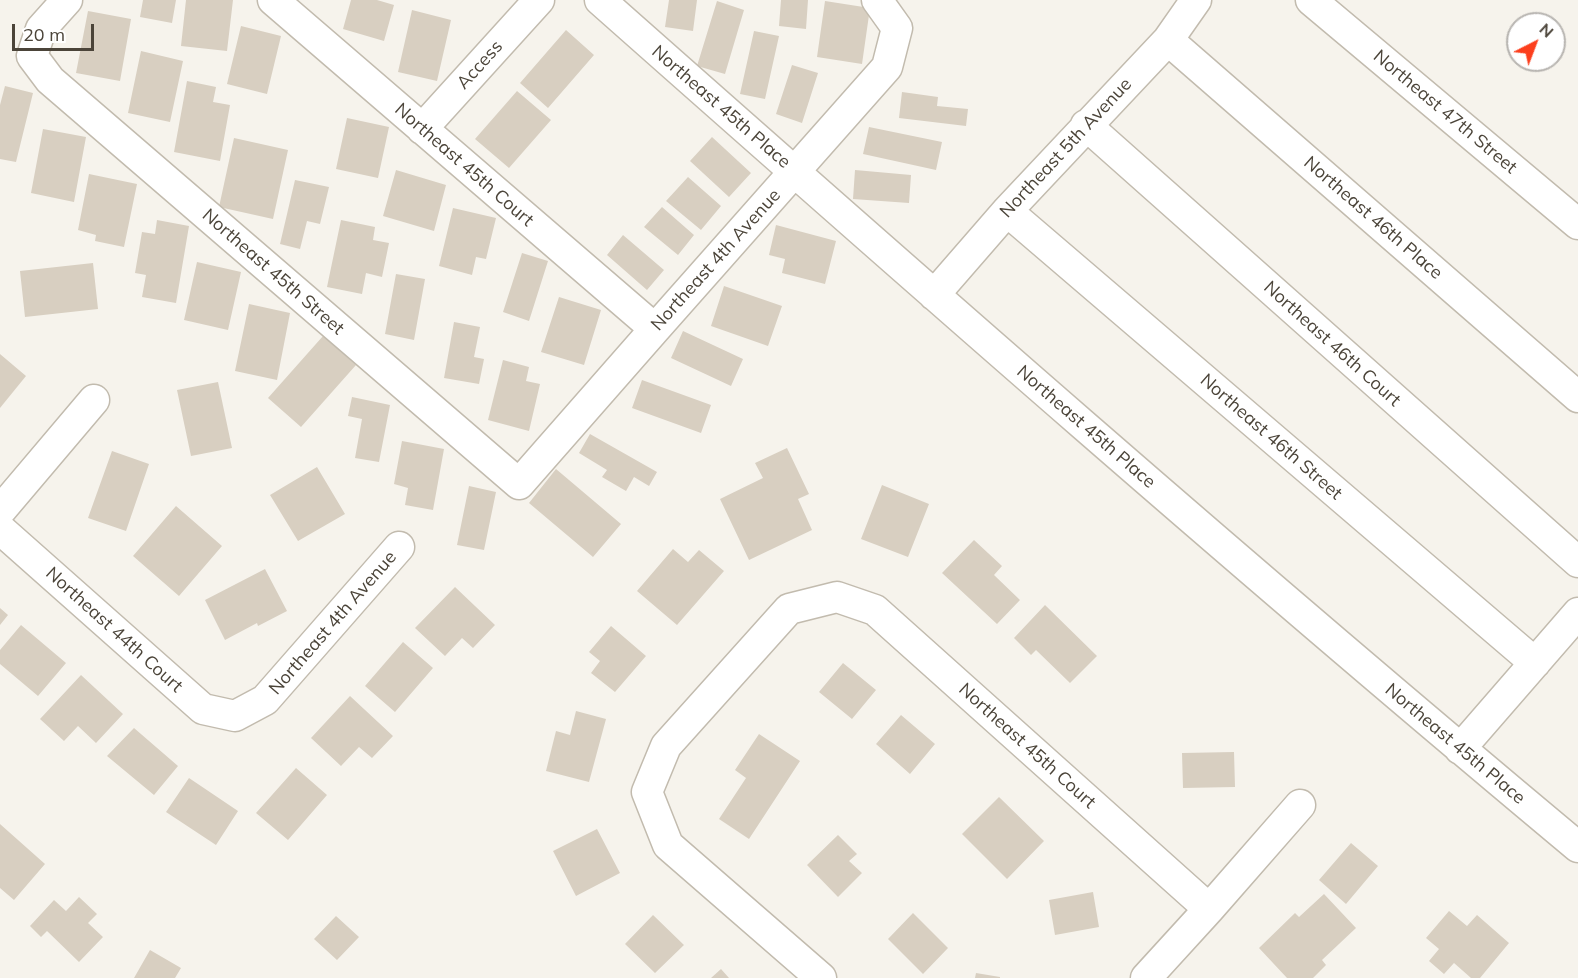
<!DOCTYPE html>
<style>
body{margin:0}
#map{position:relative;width:1578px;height:978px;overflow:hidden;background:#f6f3ec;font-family:Mulish,sans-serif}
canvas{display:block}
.north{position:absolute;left:1506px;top:12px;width:60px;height:60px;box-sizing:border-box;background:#fff;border:2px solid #b7b4b0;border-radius:50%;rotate:42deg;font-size:16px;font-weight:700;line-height:24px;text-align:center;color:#4b4439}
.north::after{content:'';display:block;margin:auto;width:21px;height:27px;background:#fc3f1d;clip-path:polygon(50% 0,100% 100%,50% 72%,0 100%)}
.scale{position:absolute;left:12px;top:24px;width:82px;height:27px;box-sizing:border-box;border:3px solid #4b4439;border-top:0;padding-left:8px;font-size:18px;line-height:21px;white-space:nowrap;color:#4b4439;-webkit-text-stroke:4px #fff;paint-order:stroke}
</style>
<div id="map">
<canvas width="1578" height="978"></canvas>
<div class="north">N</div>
<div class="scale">20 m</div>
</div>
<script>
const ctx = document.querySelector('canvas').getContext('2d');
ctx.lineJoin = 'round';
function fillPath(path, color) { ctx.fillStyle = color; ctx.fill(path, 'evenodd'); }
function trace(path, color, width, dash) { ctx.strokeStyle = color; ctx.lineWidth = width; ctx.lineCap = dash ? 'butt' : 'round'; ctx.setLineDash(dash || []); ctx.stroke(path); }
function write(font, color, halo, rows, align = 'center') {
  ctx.font = font + ' Mulish,sans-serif'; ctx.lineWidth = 4.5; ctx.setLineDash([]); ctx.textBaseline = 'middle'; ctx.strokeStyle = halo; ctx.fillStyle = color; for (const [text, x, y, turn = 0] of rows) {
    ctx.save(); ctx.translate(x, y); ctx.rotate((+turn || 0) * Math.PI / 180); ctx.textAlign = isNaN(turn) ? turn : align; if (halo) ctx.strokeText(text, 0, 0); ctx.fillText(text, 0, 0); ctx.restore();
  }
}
const building = new Path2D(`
 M143,0H176L172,23L140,17Z
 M186,0H233L227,51L181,46Z
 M351,0H377L394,5L384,41L343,29Z
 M669,0H697L693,31L665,27Z
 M781,0H808L806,29L779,26Z
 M717,1L744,10L725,74L697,66Z
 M825,1L870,8L862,64L817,57Z
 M412,10L451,20L437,81L398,72Z
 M88,11L131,19L120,81L76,73Z
 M241,26L281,36L267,94L227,84Z
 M566,30L594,55L548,108L520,83Z
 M754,31L779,36L765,99L740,94Z
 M141,51L183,61L170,122L128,113Z
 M792,65L818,73L802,123L776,114Z
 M187,81L216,87L213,102L230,105L220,161L174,152Z
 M5,86L33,93L16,162L0,159V105Z
 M517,91L551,120L509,168L475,139Z
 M902,92L938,97L937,106L968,109L966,126L899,118Z
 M347,118L389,127L378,178L336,169Z
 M869,127L942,142L936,170L863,154Z
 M43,129L86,137L74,202L31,193Z
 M712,137L751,173L729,197L690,161Z
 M234,138L288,150L273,219L219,207Z
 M396,170L446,185L434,231L383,216Z
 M855,170L911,175L909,203L853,199Z
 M89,174L137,184L124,247L95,241L96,235L78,230Z
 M688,177L721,206L701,230L666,201Z
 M295,180L329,187L320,224L307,221L300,249L280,244Z
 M662,207L694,235L678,255L644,227Z
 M453,208L496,218L486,259L476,257L472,275L439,266Z
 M157,220L189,226L176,303L142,297L146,275L135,273L142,232L155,234Z
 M341,220L375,227L373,240L389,243L382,277L366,273L362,294L327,287Z
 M776,225L836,241L825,284L782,273L785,259L769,255Z
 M623,235L664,270L647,290L607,255Z
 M522,253L548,261L529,321L503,312Z
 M197,262L241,272L228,330L184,320Z
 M93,263L98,309L25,317L20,271Z
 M396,274L425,279L414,340L385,334Z
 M724,286L782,306L768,346L711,326Z
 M559,297L601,310L584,365L541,352Z
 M249,304L290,313L277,380L235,371Z
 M454,322L480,327L474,357L484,359L479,384L444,378Z
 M683,331L743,359L731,386L671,358Z
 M323,336L356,365L301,427L268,398Z
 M0,354L26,376L0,408Z
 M503,360L529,367L526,381L540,384L529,431L488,420Z
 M642,380L711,405L701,433L632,408Z
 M218,382L232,448L191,456L177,390Z
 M352,397L390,405L379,462L355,458L362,419L348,416Z
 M590,434L657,472L649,486L634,477L626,491L602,477L607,470L579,453Z
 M402,441L444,449L433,510L405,505L408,488L394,484Z
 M787,448L809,494L798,499L812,530L749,560L720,499L763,478L755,463Z
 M112,451L149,464L126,531L88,518Z
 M317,467L345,514L298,541L270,495Z
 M556,469L621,524L593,557L529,503Z
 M882,485L929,504L908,557L861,539Z
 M469,486L496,492L484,550L457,545Z
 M176,506L222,546L179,596L133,556Z
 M974,540L1002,566L994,575L1020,600L997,624L942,573Z
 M673,549L688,562L699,550L724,571L677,625L637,591Z
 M265,569L287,611L258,626L257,623L225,640L205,600Z
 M455,587L495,625L473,648L462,638L445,656L415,628Z
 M1045,605L1097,656L1070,683L1036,650L1031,655L1014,638Z
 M0,608L8,615L0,625Z
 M21,625L66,663L38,696L0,664V650Z
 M611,626L646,656L615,692L591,673L600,661L589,652Z
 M403,642L433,668L395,712L365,686Z
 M843,663L876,690L852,719L819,692Z
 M81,675L123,714L96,743L78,726L64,741L40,719Z
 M350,696L393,736L372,758L359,747L341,766L311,738Z
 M576,711L606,719L589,782L546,771L556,731L570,735Z
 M901,715L935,744L910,774L876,744Z
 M134,728L178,766L154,795L107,756Z
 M759,734L800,761L749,839L719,819L746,778L735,770Z
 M1234,752L1235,787L1183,788L1182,753Z
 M296,768L327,795L288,840L256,813Z
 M189,778L238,811L216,845L166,812Z
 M999,797L1044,841L1007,879L962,834Z
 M0,824L45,864L14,900L0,888Z
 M597,829L620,873L576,896L553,851Z
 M838,835L857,854L849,861L862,873L838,897L807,865Z
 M1351,843L1378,866L1346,904L1319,880Z
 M1093,892L1099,927L1055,935L1049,900Z
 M1324,894L1356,928L1322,960L1326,965L1313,978H1287L1259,948L1295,913L1299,917Z
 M79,897L97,914L88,923L103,937L79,962L47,931L41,937L30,926L54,900L66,911Z
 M1449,911L1467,926L1477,915L1509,943L1480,978H1471L1454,963L1444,974L1429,961L1439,949L1426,938Z
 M913,913L948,948L923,974L888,939Z
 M653,915L684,945L655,973L625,944Z
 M336,916L359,937L337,960L314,939Z
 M150,950L181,968L175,978H134Z
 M721,969L729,978H711Z
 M976,973L1000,977V978H975Z`);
const street = new Path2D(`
 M67,0L41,29L32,56L50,80L519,484L655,329L887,67L897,28L877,0
 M273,0L655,329
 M600,0C923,286 1247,571 1578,847
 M1311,0L1578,224
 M1168,40L1578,397
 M1086,125L1578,562
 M422,129L539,0
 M1007,211L1535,663
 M934,295L1007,211L1168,40L1196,0
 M0,511L94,400
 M0,529L203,709L235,716L265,700L399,547
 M1460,749L1578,613
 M821,978L668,845L647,792L666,746L789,609L837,597L875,610L1209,909
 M1146,978L1209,909L1300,805`);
const streetNames = [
 ["Access",480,65,-48],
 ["Northeast 45th Place",721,107,41],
 ["Northeast 47th Street",1445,112,40],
 ["Northeast 5th Avenue",1066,148,-47],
 ["Northeast 45th Court",464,165,41],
 ["Northeast 46th Place",1373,218,41],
 ["Northeast 4th Avenue",716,260,-48],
 ["Northeast 45th Street",273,272,41],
 ["Northeast 46th Court",1332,344,42],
 ["Northeast 45th Place",1086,427,41],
 ["Northeast 46th Street",1271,437,41],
 ["Northeast 4th Avenue",333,623,-49],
 ["Northeast 44th Court",114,630,42],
 ["Northeast 45th Place",1455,744,40],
 ["Northeast 45th Court",1027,746,42]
];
fillPath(building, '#d8cfc1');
trace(street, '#c2bbae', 33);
trace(street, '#fff', 30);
write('18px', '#4b4439', '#fff', streetNames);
</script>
